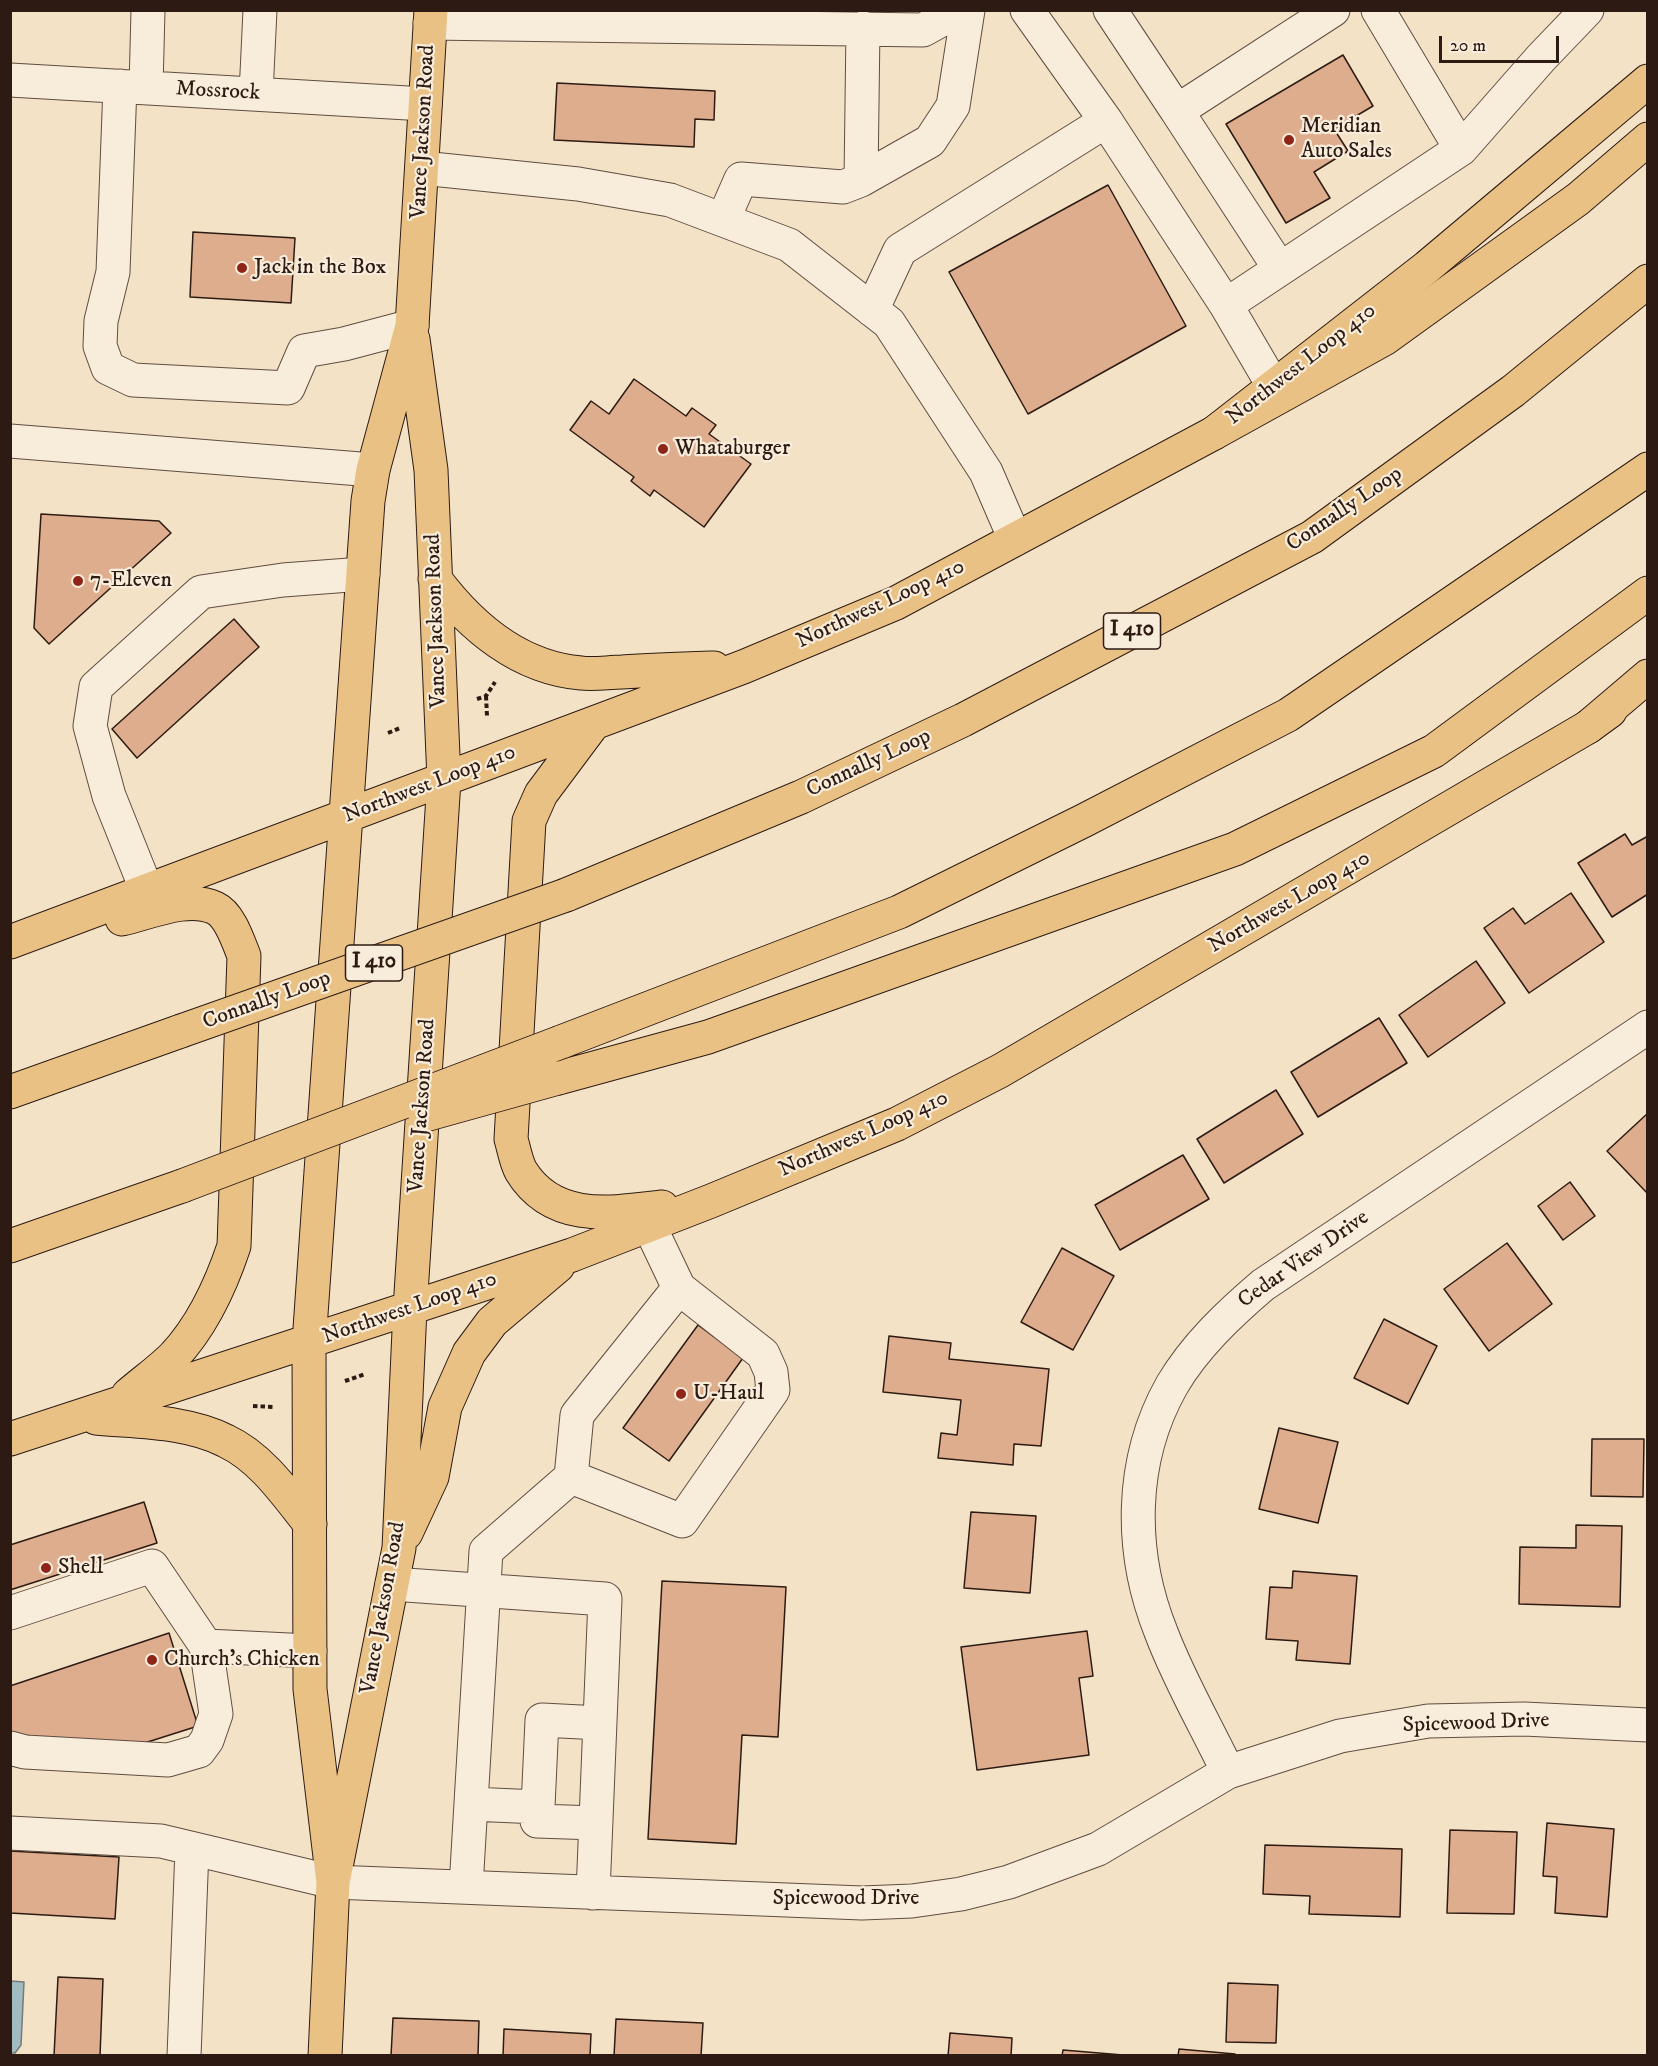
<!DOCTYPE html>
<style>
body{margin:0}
#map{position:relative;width:1658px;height:2066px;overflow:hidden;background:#f4e2c7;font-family:"IM FELL DW Pica",serif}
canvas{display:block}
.frame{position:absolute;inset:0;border:12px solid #2d1b13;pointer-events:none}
.scale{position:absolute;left:1439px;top:36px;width:120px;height:27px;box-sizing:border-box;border:3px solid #2d1b13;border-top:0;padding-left:8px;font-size:18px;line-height:21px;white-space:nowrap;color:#2d1b13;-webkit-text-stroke:4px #f8ecdb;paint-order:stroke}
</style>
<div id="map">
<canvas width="1658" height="2066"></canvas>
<div class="frame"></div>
<div class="scale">20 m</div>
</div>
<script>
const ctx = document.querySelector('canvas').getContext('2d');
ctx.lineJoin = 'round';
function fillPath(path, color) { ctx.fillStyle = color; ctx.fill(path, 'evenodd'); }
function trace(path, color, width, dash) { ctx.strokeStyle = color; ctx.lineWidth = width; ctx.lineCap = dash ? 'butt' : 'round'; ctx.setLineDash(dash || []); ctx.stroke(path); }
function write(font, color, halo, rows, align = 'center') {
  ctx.font = font + ' "IM FELL DW Pica",serif'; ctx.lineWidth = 4.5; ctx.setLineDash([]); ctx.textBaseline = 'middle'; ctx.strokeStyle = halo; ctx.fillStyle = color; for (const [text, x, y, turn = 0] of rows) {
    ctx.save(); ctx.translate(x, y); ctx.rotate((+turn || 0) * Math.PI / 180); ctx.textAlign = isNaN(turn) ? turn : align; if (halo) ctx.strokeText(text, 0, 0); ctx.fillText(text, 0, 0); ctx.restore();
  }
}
const water = new Path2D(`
 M11,1981L24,1982L21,2045L15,2053H11Z`);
const building = new Path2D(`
 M1343,55L1373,106L1334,129L1348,151L1314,172L1330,198L1286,223L1226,124Z
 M557,83L715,91L714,120L695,119L694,147L554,140Z
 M1108,185L1186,326L1028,414L949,272Z
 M193,232L295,238L291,303L190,297Z
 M634,379L686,416L692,408L716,425L709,434L751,464L704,527L654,490L650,496L631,481L634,477L570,430L591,401L609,414Z
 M41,514L159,521L171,533L49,644L34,628Z
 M234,619L259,647L137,758L112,729Z
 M1625,834L1632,845L1648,836V894L1612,917L1578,863Z
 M1571,893L1604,942L1529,993L1484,928L1513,908L1525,924Z
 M1476,961L1505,1003L1428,1057L1399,1015Z
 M1379,1018L1407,1063L1318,1117L1291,1072Z
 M1276,1090L1303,1134L1224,1183L1197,1139Z
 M1648,1113V1194L1607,1151Z
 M1183,1155L1209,1199L1120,1250L1095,1205Z
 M1570,1182L1595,1216L1563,1240L1538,1206Z
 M1507,1243L1552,1304L1489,1351L1444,1289Z
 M1062,1248L1114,1276L1073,1350L1021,1322Z
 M1384,1319L1437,1346L1408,1404L1354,1378Z
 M698,1325L743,1358L669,1461L623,1428Z
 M889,1336L951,1343L949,1359L1049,1369L1041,1446L1014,1444L1013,1465L938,1458L941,1433L957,1435L961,1400L883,1392Z
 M1279,1428L1338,1442L1318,1523L1259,1509Z
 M1592,1439H1644L1643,1497L1591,1496Z
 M144,1502L157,1543L10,1590V1545Z
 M971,1512L1036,1516L1030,1593L964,1588Z
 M1576,1525L1622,1526L1620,1607L1519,1604L1520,1547L1576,1548Z
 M1293,1571L1357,1576L1350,1664L1296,1660L1298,1641L1266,1639L1270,1587L1292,1588Z
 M662,1581L786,1587L778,1737L742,1735L736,1844L648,1839Z
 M1087,1631L1093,1676L1079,1678L1089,1755L977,1770L961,1647Z
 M169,1633L198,1726L135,1746L10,1739V1686Z
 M1547,1823L1614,1829L1607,1917L1555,1913L1557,1877L1543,1876Z
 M1450,1830L1517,1832L1514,1914L1447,1913Z
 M1265,1845L1402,1849L1400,1917L1309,1914L1310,1896L1263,1894Z
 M10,1851L119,1857L115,1919L10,1913Z
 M58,1977L103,1979L100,2056H54Z
 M1228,1983L1278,1985L1276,2043L1226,2042Z
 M393,2018L479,2021L478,2056H391Z
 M616,2019L703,2023L701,2056H614Z
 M504,2029L591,2034L590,2056H503Z
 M950,2033L1012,2038L1011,2056H948Z
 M1179,2049L1235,2054L1234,2056H1178Z
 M1063,2050L1135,2056H1062Z`);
const path = new Path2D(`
 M486,696L487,716
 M477,699L486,696L495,682
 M388,733L400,728
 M345,1381L365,1374
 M253,1406L273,1407`);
const minor = new Path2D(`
 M1027,10L1106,121
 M1110,10L1177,111L1333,10
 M1378,10L1461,149
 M430,23L923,30L959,10
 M10,80L425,104
 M120,86L113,272L101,321L100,346L108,368L133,380L288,388L304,351L344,344L412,326
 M146,88L148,10
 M256,94L260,10
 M1177,111L1280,269
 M422,168L578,184L670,200L789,245L889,323L986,472L1015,539
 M861,180L863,28
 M723,220L741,179L843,187L861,180L930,141L953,106L968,10
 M1226,305L1461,149L1541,58L1587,10
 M872,310L900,250L1106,121L1226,305L1274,387
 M10,441L373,470
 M147,891L109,796L90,726L96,687L201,592L283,580L363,574
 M571,1477L682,1521L773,1390L771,1372L763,1354L679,1288L649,1225
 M392,1584L605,1599L593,1893
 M10,1613L152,1566L206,1646L216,1714L207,1740L199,1751L168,1760L25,1752L10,1748
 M206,1646L310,1651
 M1228,1772C1206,1726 1179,1680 1161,1632C1129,1552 1129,1461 1172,1385C1195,1346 1229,1314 1263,1285L1648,1027
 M471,1804L538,1807L537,1821L596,1823
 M538,1807L542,1720L600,1723
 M10,1833L161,1841L333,1882L862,1903L912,1901L961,1894L1009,1882L1098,1849L1228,1772L1340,1736L1428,1721L1524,1719L1648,1725
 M466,1887L486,1551L571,1477L577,1415L679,1288
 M184,2056L192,1849`);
const major = new Path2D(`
 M435,579C471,627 520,668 581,673C594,675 609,672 622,672C653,670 684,669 714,668
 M594,723L541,794L529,821L511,1139C514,1149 516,1162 521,1171C553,1223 611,1213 662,1207
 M122,919C149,913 188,895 215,908C230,915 238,941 244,956L234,1246C221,1285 203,1325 174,1356C160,1370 143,1382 128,1395
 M10,942L743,667L896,603L1214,433L1427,267L1648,81
 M96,1418C138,1422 188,1421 226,1441C262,1458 286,1494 310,1524
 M10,1439L572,1255L711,1201L897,1124L1000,1071L1588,727L1610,711
 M406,1533L432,1477L445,1407L469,1353L492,1322L558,1266
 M333,1882L310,1689L309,1343L368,501L373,470L412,326L431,10
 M325,2056L333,1882L399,1548L410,1309L444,780L431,470L413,339`);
const highway = new Path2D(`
 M1214,433L1384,339L1578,199L1648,139
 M1588,727L1648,676
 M566,895L801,797L963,720L1312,537L1513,391L1648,281
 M561,1042L899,912L1083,821L1288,715L1648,469
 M558,1078L708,1037L1235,849L1434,751L1648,593
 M10,1092L181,1031
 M10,1246L182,1186`);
const highwayBridge = new Path2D(`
 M181,1031L566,895
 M425,1115L558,1078
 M182,1186L561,1042`);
const markers = [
 [1289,140,6,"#8f2418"],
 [242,268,6,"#8f2418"],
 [663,449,6,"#8f2418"],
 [78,581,6,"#8f2418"],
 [681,1394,6,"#8f2418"],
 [46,1568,6,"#8f2418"],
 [152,1660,6,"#8f2418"]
];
const shields = [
 [1132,631,57],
 [374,963,57]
];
const shieldNames = [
 ["I 410",1132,631],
 ["I 410",374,963]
];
const streetNames = [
 ["Mossrock",218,92,3],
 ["Vance Jackson Road",424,132,-87],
 ["Northwest Loop 410",1302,365,-38],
 ["Connally Loop",1345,510,-34],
 ["Northwest Loop 410",881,605,-25],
 ["Vance Jackson Road",437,621,-92],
 ["Connally Loop",869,764,-25],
 ["Northwest Loop 410",430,785,-21],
 ["Northwest Loop 410",1290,903,-30],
 ["Connally Loop",267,1001,-20],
 ["Vance Jackson Road",423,1106,-86],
 ["Northwest Loop 410",864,1135,-24],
 ["Cedar View Drive",1304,1260,-35],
 ["Northwest Loop 410",410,1309,-19],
 ["Vance Jackson Road",384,1608,-80],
 ["Spicewood Drive",1476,1724,-2],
 ["Spicewood Drive",846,1899]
];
const poiNames = [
 ["Meridian",1301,127],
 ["Auto Sales",1301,152],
 ["Jack in the Box",254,268],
 ["Whataburger",675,449],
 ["7-Eleven",90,581],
 ["U-Haul",693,1394],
 ["Shell",58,1568],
 ["Church's Chicken",164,1660]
];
fillPath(water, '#a1bbc0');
trace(water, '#737b7b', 1.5);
fillPath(building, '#dead8e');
trace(building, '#2d1b13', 1.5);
trace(minor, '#5f4d40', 35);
trace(major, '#2d1b13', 35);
trace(highway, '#2d1b13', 35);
trace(path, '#2d1b13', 4, [4.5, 3]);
trace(minor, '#f8ecdb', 33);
trace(major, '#eac184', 33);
trace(highway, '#eac184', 33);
trace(highwayBridge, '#2d1b13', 35, []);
trace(highwayBridge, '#eac184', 33);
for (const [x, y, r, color] of markers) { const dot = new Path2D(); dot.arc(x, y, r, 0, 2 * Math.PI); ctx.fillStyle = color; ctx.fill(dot); trace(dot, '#f8ecdb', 2); }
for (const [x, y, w] of shields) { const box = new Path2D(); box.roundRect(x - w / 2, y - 18, w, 36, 4.5); ctx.fillStyle = '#f8ecdb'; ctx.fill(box); trace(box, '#2d1b13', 1.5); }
write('bold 21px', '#2d1b13', null, shieldNames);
write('22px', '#2d1b13', '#f8ecdb', streetNames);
write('22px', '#2d1b13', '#f8ecdb', poiNames, 'left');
</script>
